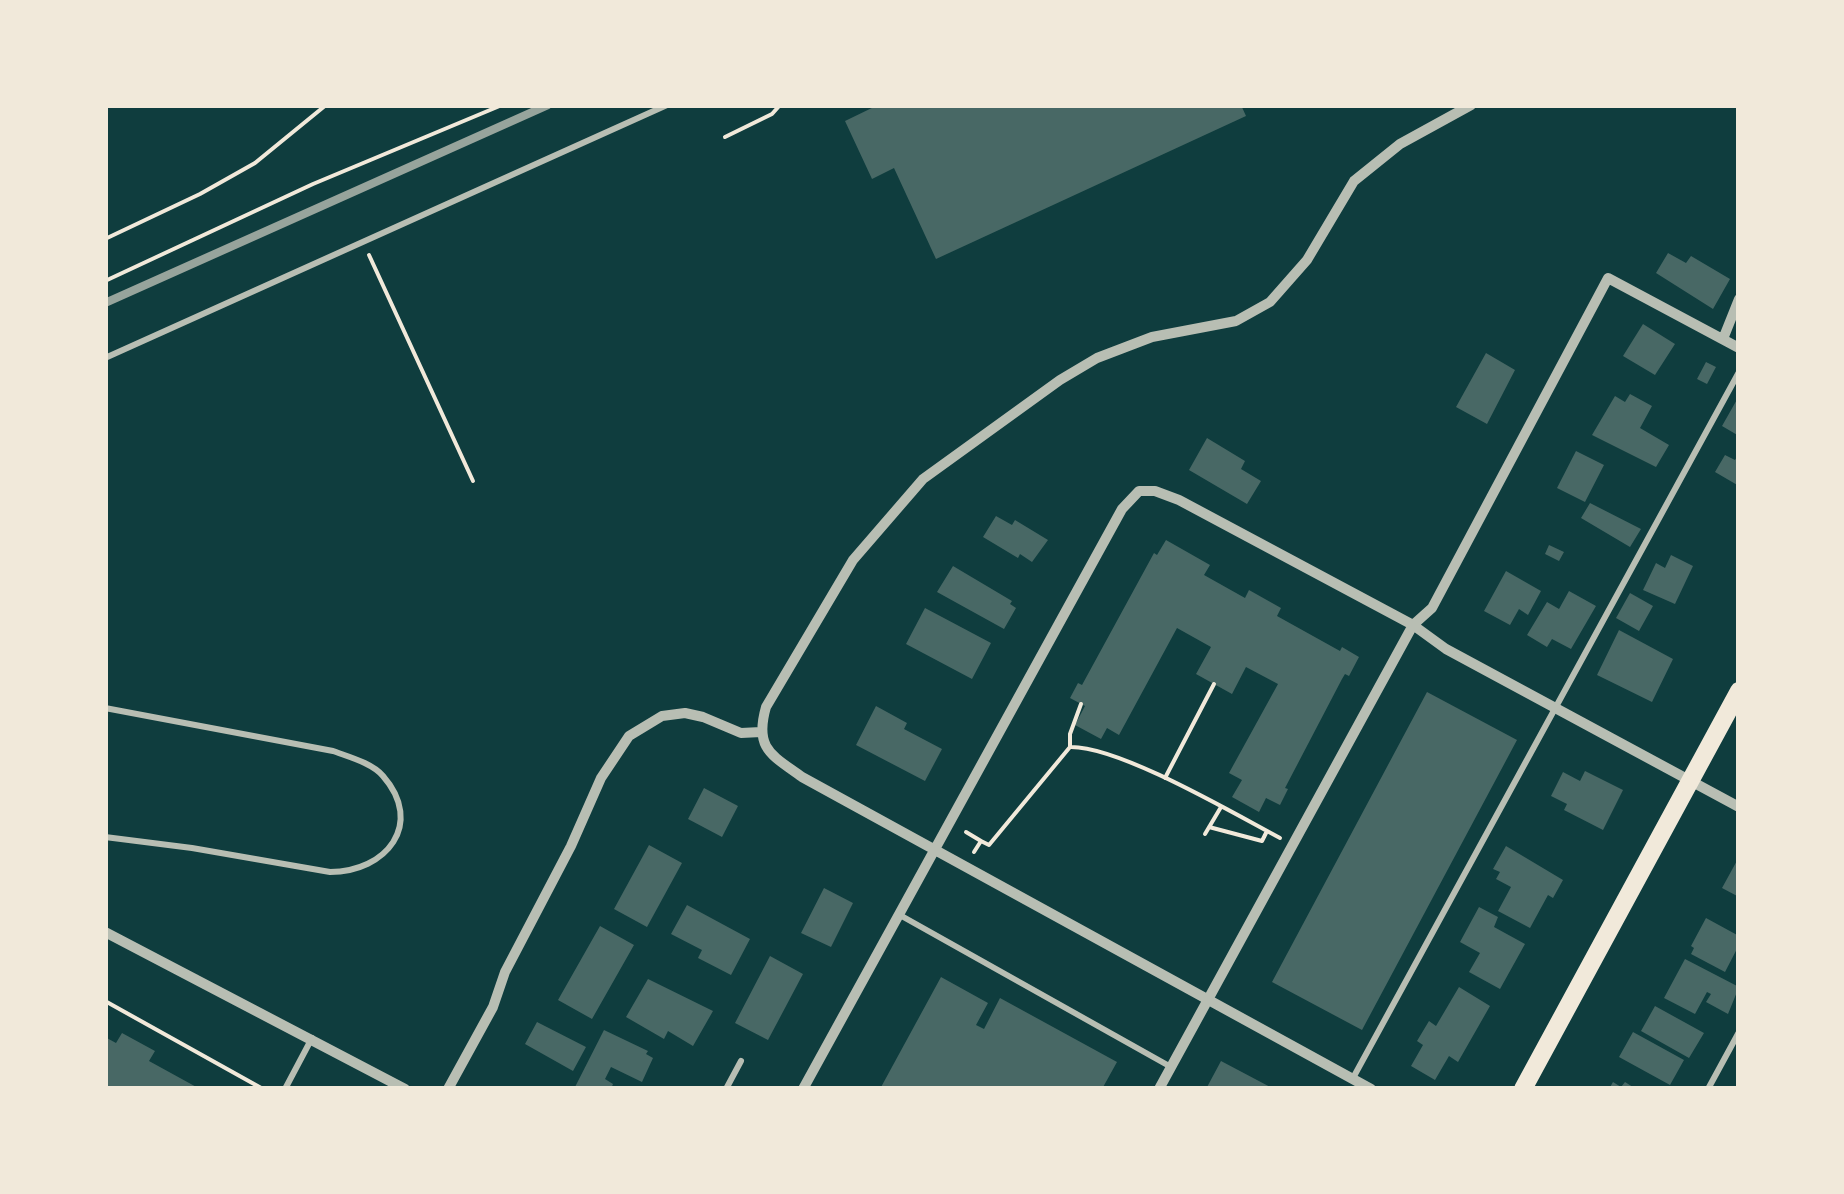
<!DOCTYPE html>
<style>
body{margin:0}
#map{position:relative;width:1844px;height:1194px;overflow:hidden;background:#0f3d3e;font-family:"Noto Sans",sans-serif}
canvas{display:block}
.frame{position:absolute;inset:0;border:108px solid #f1e9da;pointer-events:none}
</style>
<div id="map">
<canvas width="1844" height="1194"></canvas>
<div class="frame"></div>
</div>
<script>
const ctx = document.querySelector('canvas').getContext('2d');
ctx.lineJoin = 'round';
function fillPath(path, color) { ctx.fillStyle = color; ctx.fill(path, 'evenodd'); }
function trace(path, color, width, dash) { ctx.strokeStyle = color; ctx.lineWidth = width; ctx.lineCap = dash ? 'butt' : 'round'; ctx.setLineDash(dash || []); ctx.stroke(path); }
const building = new Path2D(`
 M878,105H1241L1246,116L936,259L894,168L872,179L845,121Z
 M1668,253L1686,263L1691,256L1730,279L1713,309L1656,273Z
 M1643,324L1675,344L1655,375L1623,356Z
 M1486,353L1515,370L1487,424L1456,407Z
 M1706,362L1716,367L1707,384L1697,379Z
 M1630,394L1652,406L1640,428L1669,445L1656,467L1592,435L1615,396L1625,402Z
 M1739,396V436L1722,426Z
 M1207,438L1245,461L1241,469L1261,481L1247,504L1189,470Z
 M1576,451L1604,465L1585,502L1557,488Z
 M1739,454V486L1715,472L1725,455L1735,460Z
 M1590,503L1641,529L1630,547L1581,518Z
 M996,516L1012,525L1015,520L1048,540L1032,562L1020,554L1018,558L983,537Z
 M1166,540L1210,565L1204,575L1245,598L1249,590L1281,608L1277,616L1340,651L1342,647L1359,657L1349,676L1345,674L1342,679L1285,788L1288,789L1280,805L1266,798L1259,812L1232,797L1242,780L1229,773L1278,684L1246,667L1232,694L1196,674L1211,647L1177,628L1119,735L1107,728L1101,739L1075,725L1085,706L1070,698L1078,683L1082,685L1154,553L1157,555Z
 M1549,545L1564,552L1559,561L1545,554Z
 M1671,555L1693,566L1675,604L1643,590L1656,563L1665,568Z
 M953,566L1012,601L1010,604L1016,608L1004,629L937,592Z
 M1506,571L1541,591L1528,615L1519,609L1510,625L1484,611Z
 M1569,591L1596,606L1571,649L1552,639L1547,647L1527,635L1547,602L1559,609Z
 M1630,593L1653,606L1639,631L1616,618Z
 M925,608L991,643L972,679L906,644Z
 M1619,630L1673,659L1652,702L1597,675Z
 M1427,692L1517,740L1362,1030L1272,982Z
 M876,706L907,723L904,729L942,749L925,781L856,745Z
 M1585,771L1623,790L1603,830L1564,810L1567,804L1551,796L1563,772L1580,781Z
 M704,788L738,806L722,837L688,819Z
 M649,845L682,863L647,927L614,909Z
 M1506,846L1563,880L1553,898L1548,895L1530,928L1498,911L1511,887L1496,879L1500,872L1493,869Z
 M1739,857V897L1722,888Z
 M824,888L853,903L831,947L801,933Z
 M687,905L750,939L731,975L698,958L702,950L671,934Z
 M1479,907L1498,917L1494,927L1525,944L1500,989L1469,972L1480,953L1460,942Z
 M1706,918L1739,936V945L1725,972L1691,954L1694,948L1691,946Z
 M600,926L634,945L592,1019L558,1000Z
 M770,956L803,974L768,1040L735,1023Z
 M1685,959L1739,987L1728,1014L1706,1002L1711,994L1707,992L1695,1014L1664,998Z
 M941,977L988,1003L976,1025L984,1029L1000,998L1117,1062L1102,1089H880Z
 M648,979L713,1011L693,1046L668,1031L664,1039L626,1017Z
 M1459,987L1490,1006L1458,1062L1449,1056L1435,1080L1411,1066L1423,1045L1417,1041L1429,1021L1436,1026Z
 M1655,1006L1704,1033L1689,1058L1641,1031Z
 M537,1022L586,1047L573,1071L525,1044Z
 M604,1030L648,1051L646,1054L653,1058L642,1082L611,1067L605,1079L613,1084L611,1089H574Z
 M1633,1032L1684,1060L1670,1085L1619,1057Z
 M122,1033L155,1051L149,1061L200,1089H105V1037L116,1043Z
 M1221,1061L1274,1089H1206Z
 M1613,1082L1621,1087L1625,1082L1636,1089H1609Z`);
const path = new Path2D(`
 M725,137L772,114L780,105
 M105,239L200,194L255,163L326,105
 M369,255L473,481
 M105,281L313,184L502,105
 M1070,747C1119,746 1233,813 1280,838
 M1165,778L1214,684
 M1209,827L1262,841L1267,831
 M966,832L981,841L974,852
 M1205,834L1221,807
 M981,841L989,845L1070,747V734L1081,704
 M105,1001L263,1089`);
const service = new Path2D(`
 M105,358L667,105
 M105,708L333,751C349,757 372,763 383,776C425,824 386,872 330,872L192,848L105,837
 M898,914L1171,1067
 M1353,1078L1739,372
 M285,1089L312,1038
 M726,1089L741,1061
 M1708,1089L1739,1032`);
const minor = new Path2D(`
 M1723,339L1739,299
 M105,932L405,1089
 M448,1089L493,1007L505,972L571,846L601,778L629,736L662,716L685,713L703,717L741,733L761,732
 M803,1089L1122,509L1139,491H1155L1179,500L1413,625L1446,649L1739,807
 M1159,1089L1413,625L1432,608L1608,278L1739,348
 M1371,1089L802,777C772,755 754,749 766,707L853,560L923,479L1060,380L1097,358L1152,337L1236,321L1270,302L1307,260L1354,181L1400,144L1471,105`);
const secondary = new Path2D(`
 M1523,1089L1739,691`);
const rail = new Path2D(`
 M105,303L548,105`);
fillPath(building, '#486865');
trace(path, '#f1e9da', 4);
trace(service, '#b8beb3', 6);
trace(minor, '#b8beb3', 10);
trace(secondary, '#f1e9da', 18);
trace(rail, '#97a49c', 8);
</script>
